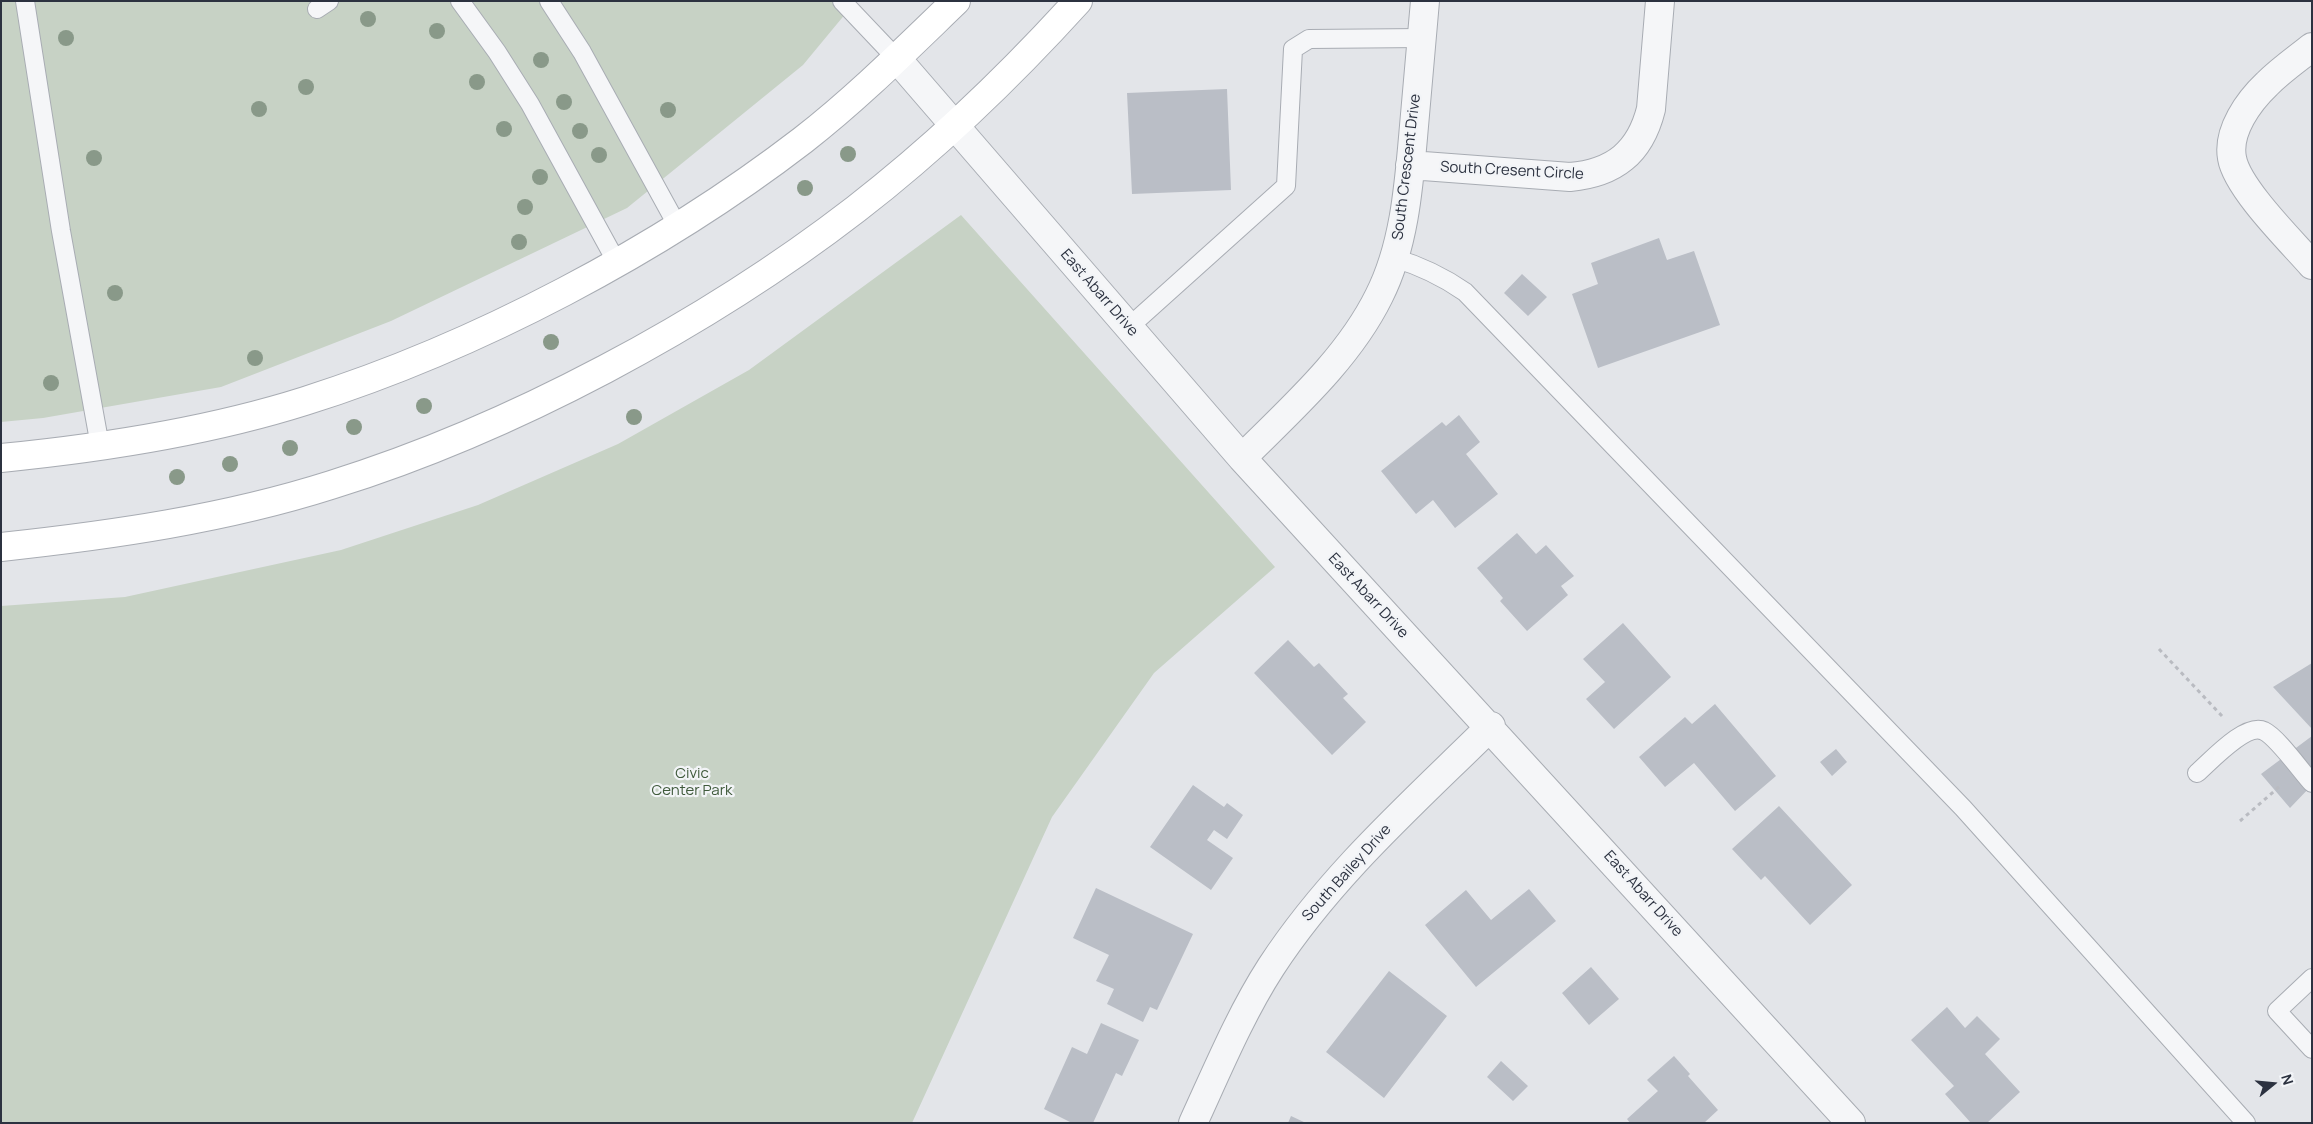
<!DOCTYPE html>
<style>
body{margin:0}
#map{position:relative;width:2313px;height:1124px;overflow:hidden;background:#e3e5e9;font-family:Manrope,sans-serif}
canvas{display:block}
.frame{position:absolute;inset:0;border:2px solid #2c3240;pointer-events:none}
.north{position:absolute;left:2248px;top:1059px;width:50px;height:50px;-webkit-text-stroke:4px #f2f4f7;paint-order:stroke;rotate:73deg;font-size:14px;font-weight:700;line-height:20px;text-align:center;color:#2c3240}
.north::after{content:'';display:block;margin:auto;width:18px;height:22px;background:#2c3240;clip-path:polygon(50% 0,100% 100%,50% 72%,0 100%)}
</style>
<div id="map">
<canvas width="2313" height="1124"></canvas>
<div class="frame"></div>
<div class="north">N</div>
</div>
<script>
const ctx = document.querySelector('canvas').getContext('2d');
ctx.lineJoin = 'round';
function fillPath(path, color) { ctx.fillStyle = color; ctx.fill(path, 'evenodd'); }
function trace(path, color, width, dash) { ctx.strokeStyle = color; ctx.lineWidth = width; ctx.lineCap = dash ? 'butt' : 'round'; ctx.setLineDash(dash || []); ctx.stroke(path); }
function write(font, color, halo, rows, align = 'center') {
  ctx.font = font + ' Manrope,sans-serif'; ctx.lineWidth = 4.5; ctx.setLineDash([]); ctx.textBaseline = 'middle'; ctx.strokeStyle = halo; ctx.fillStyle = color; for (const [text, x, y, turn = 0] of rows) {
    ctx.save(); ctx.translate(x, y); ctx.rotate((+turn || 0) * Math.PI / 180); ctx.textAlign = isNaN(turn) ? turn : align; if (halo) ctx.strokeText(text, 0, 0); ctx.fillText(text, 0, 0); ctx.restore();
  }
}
const green = new Path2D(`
 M1,1H856L803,65L627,208L391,321L221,387L43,418L1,422Z
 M961,215L1275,567L1154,673L1052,817L912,1123H1V606L125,597L341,550L478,505L618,444L749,370Z`);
const building = new Path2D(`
 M1227,89L1231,190L1132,194L1127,93Z
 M1659,238L1667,260L1694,251L1720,325L1598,368L1572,294L1598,284L1591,263Z
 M1522,274L1547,297L1528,316L1504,293Z
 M1459,415L1480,442L1466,454L1498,494L1455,528L1433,500L1416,514L1381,471L1442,422L1446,426Z
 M1517,533L1536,554L1546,545L1574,576L1561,586L1568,595L1527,631L1500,601L1503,598L1477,568Z
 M1623,623L1671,677L1614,729L1586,699L1605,682L1583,659Z
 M1288,640L1314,667L1319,663L1348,694L1343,698L1366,722L1332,755L1254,673Z
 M2312,663V729L2273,687Z
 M1715,704L1776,776L1735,811L1694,763L1665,787L1639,757L1685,717L1692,724Z
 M2312,736V785L2290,808L2261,774Z
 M1836,749L1847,762L1832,776L1820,762Z
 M1193,785L1224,807L1227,803L1243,815L1227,839L1214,830L1207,840L1233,858L1211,890L1150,847Z
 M1779,806L1852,885L1810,925L1765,876L1761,880L1732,849Z
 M1096,888L1193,934L1157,1010L1150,1007L1143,1022L1107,1004L1114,989L1096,981L1109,955L1073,938Z
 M1529,889L1556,921L1476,987L1425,925L1466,890L1491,920Z
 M1591,967L1619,999L1589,1025L1562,993Z
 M1389,971L1447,1016L1384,1098L1326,1052Z
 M1947,1007L1965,1028L1977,1016L2000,1039L1985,1054L2020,1092L1987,1123H1971L1945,1094L1954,1086L1911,1040Z
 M1101,1023L1139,1040L1122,1076L1116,1073L1093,1123H1072L1044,1109L1072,1047L1087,1054Z
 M1674,1056L1690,1074L1688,1076L1718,1110L1704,1123H1630L1627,1119L1658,1091L1647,1080Z
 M1501,1061L1528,1086L1513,1101L1487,1077Z
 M1291,1116L1306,1123H1288Z`);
const path = new Path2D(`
 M2159,649L2222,716
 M2240,821L2279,787`);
const lane = new Path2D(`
 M25,1L61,231L100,446
 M460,1L497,52L530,104L616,261
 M549,1L582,52L677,225
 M842,1L897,59
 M317,9L329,1
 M1394,258C1421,266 1442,276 1465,292L1963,808L2246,1123
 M1129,327L1286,186L1293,49L1309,39L1422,38
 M2197,773C2211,761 2246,722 2264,731C2277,737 2301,771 2312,783
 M2312,978L2277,1011L2312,1049`);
const street = new Path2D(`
 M2312,47C2297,59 2281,70 2267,84C2249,101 2227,131 2232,158C2237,188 2291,241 2312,265
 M897,59L1242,458L1851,1123
 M1410,165L1570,177C1614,173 1640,153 1651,109L1660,1
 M1242,458C1291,409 1348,359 1379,296C1405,245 1409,183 1414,126C1418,85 1421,43 1425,1
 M1193,1123C1217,1071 1240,1015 1271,967C1331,875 1413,803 1491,726`);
const secondary = new Path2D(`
 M1,458C103,448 207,432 305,401C476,347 660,250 803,140C857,98 906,49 956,1
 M1,547C112,535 224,519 331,485C511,429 707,324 856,209C936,147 1010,76 1078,1`);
const trees = [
 [368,19],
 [437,31],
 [66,38],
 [541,60],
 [477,82],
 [306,87],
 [564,102],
 [259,109],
 [668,110],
 [504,129],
 [580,131],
 [848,154],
 [599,155],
 [94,158],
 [540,177],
 [805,188],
 [525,207],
 [519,242],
 [115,293],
 [551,342],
 [255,358],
 [51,383],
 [424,406],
 [634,417],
 [354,427],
 [290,448],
 [230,464],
 [177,477]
];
const streetNames = [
 ["South Crescent Drive",1407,167,-83],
 ["South Cresent Circle",1512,171,3],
 ["East Abarr Drive",1099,293,49],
 ["East Abarr Drive",1368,596,47],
 ["South Bailey Drive",1347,873,-48],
 ["East Abarr Drive",1643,894,48]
];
const parkNames = [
 ["Civic",692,774],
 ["Center Park",692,791]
];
fillPath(green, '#c7d2c5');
fillPath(building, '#babec6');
trace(lane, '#a8acb3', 20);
trace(street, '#a8acb3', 30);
trace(secondary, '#a8acb3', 30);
trace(path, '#b9bbc1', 3, [4, 4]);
trace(lane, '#f5f6f8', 18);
trace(street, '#f5f6f8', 28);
trace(secondary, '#fff', 28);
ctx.fillStyle = '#899989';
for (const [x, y] of trees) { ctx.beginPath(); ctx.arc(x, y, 8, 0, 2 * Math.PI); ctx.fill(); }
write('15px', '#2c3240', '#f2f4f7', streetNames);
write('15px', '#3f5a3b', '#f2f4f7', parkNames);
</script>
